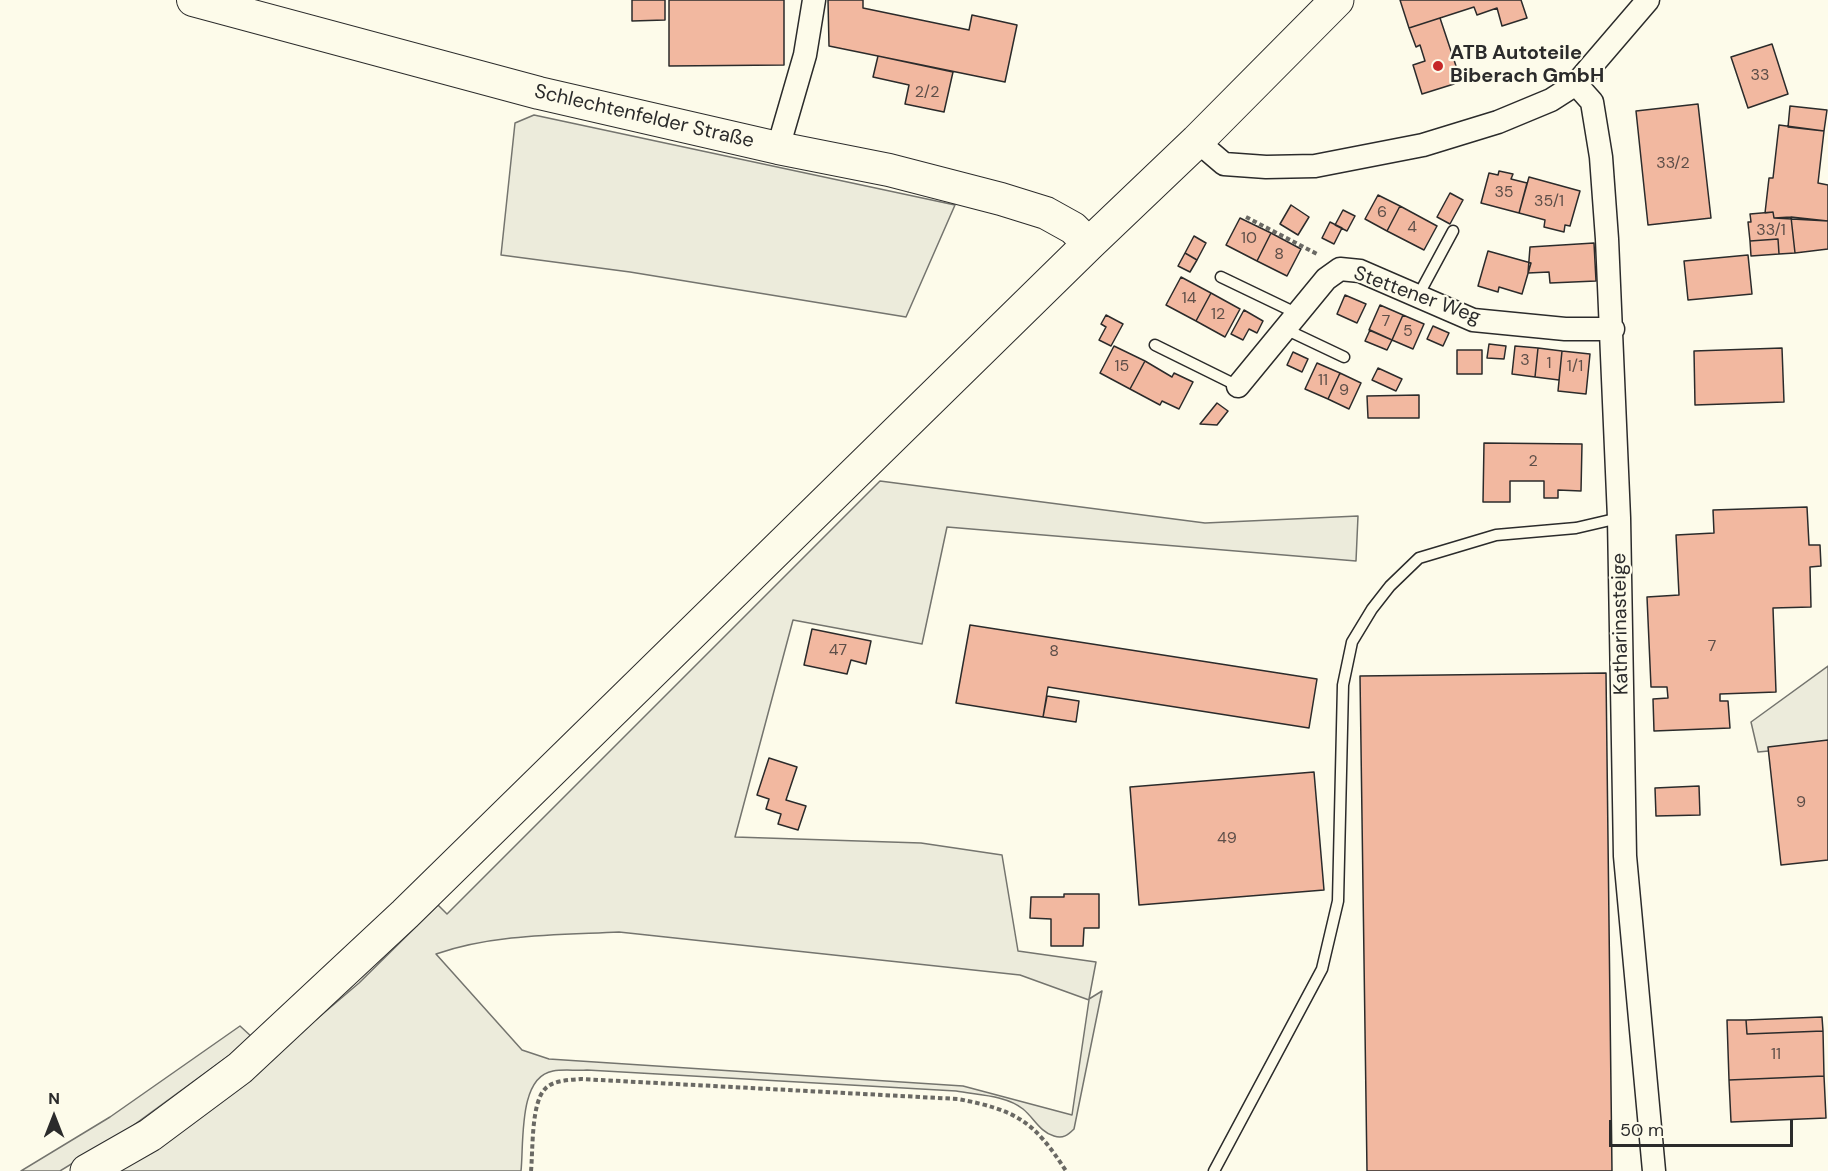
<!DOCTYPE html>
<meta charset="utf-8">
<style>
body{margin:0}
#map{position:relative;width:1828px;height:1171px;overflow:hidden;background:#fdfbea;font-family:"DM Sans",sans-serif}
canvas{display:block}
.north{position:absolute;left:24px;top:1087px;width:60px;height:60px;-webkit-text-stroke:4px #fdfbea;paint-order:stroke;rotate:0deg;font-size:16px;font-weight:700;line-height:24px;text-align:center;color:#2b2b2b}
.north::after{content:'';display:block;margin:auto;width:21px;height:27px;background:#2b2b2b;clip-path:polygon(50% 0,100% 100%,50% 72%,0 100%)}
.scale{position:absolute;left:1609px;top:1120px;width:184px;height:27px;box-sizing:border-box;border:3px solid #2b2b2b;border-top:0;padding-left:8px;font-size:18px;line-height:21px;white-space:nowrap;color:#2b2b2b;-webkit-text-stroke:4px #fdfbea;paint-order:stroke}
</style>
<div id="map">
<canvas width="1828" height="1171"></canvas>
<div class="north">N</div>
<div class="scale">50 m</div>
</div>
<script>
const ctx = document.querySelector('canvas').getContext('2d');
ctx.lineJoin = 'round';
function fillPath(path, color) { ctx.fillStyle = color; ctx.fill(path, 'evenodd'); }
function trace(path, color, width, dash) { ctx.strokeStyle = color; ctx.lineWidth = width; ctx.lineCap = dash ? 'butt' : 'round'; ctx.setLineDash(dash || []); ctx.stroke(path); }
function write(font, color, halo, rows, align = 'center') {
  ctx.font = font + ' "DM Sans",sans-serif'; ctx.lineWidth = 4.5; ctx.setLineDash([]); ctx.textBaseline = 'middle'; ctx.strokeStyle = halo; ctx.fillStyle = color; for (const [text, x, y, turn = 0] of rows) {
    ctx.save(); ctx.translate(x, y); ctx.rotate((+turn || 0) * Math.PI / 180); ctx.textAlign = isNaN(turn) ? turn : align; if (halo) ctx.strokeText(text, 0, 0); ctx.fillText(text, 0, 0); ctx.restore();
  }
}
const green = new Path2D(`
 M534,115L955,205L906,317L630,272L501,255L515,123Z
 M880,481L1205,523L1358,516L1356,561L947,527L922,644L793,620L735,837L921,843L1002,855L1018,951L1096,962L1089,999L1102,991L1074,1129C1068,1135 1063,1139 1054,1136C1040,1132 1034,1118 1023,1109C1006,1095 977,1095 956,1091L587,1070C576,1071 564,1069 553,1071C518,1077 524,1143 521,1171H115L265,1063L359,983L438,905L447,914ZM619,932L1020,975L1089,1000L1072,1115L963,1086L549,1059L522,1050L436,954C494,934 558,935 619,932Z
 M1828,666V759L1821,746L1758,752L1751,722Z
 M240,1026L253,1038L127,1130L60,1171H21L110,1117Z`);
const building = new Path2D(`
 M632,0H665V20L632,21Z
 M669,0H784V65L669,66Z
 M828,0H863V8L969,30L972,15L1017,25L1005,82L829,46Z
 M1400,0H1521L1527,18L1502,26L1497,8L1477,15L1474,7L1409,28Z
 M1440,18L1459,75L1454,84L1422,94L1413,65L1425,61L1420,45L1416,47L1409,28Z
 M1772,44L1788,94L1748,108L1731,57Z
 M878,56L953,72L944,112L905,104L909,85L873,77Z
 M1698,104L1711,218L1648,225L1636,111Z
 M1790,106L1827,110L1824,131L1788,127Z
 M1779,125L1824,131L1818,183L1828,185V221L1774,218L1773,212L1765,213L1769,178H1773Z
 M1499,171L1513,174L1511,179L1527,183L1519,213L1481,203L1489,173L1498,175Z
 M1529,177L1580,191L1570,226L1565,225L1564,232L1544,227L1545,220L1519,213Z
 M1450,193L1463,200L1450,224L1437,217Z
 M1378,195L1400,206L1387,231L1365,219Z
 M1291,205L1309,217L1298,235L1280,224Z
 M1400,206L1437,226L1424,250L1387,231Z
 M1343,210L1355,216L1347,231L1335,225Z
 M1773,212L1774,218L1791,217L1795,253L1779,254L1778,239L1750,241L1748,222H1751L1750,214Z
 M1791,217L1828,221V249L1795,253Z
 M1240,218L1271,233L1257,261L1226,245Z
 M1330,222L1342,228L1334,244L1322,238Z
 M1271,233L1301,249L1287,276L1257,261Z
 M1194,236L1206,243L1197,260L1185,253Z
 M1778,239L1779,254L1751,256L1750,241Z
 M1594,243L1596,281L1550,283L1549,272L1528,273L1530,247Z
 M1488,251L1531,263L1522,294L1499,287L1498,292L1478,286Z
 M1185,253L1197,260L1190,272L1178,266Z
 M1748,255L1752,294L1688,300L1684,261Z
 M1181,277L1211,293L1196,321L1166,305Z
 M1211,293L1240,309L1225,337L1196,321Z
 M1345,295L1366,304L1357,323L1337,314Z
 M1380,305L1403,315L1392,340L1369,330Z
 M1244,310L1263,321L1257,333L1249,329L1243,340L1231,334Z
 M1106,315L1123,324L1111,346L1099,340L1106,327L1101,324Z
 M1403,315L1424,324L1413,349L1392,340Z
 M1433,326L1449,333L1443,346L1427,339Z
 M1370,330L1392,340L1387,350L1365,341Z
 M1489,344L1506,346L1504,359L1487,358Z
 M1114,346L1145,361L1130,389L1100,373Z
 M1515,346L1538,348L1535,377L1512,374Z
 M1538,348L1562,351L1559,380L1535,377Z
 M1782,348L1784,402L1695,405L1694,351Z
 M1457,350H1482V374H1457Z
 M1562,351L1590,354L1586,394L1558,391Z
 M1293,352L1308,359L1302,372L1287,365Z
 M1145,361L1172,377L1174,373L1193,382L1179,409L1162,401L1160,405L1130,389Z
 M1317,363L1340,373L1328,399L1305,389Z
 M1378,368L1402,379L1396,391L1372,380Z
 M1340,373L1361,383L1349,409L1328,399Z
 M1419,395V418H1368L1367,396Z
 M1217,403L1228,411L1217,425L1200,424Z
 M1484,443L1582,444L1581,491L1558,490V498H1544V481H1510V502H1483Z
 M1807,507L1809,545H1820L1821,566L1810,567L1811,607L1773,608L1776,692L1720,694V701H1728L1730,728L1654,731L1653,699L1668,698L1667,687H1651L1647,597L1679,595L1676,535L1714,533L1713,510Z
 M970,625L1317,679L1309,728L1048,687L1043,717L956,703Z
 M812,629L871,641L866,664L851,660L847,674L804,665Z
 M1606,673L1612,1171H1367L1360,676Z
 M1047,696L1079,701L1076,722L1043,717Z
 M1828,740V860L1781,865L1768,747Z
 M769,758L797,767L786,800L806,806L798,830L778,824L781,814L766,809L769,799L757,795Z
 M1314,772L1324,890L1139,905L1130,787Z
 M1699,786L1700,815L1656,816L1655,788Z
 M1064,894H1099V928H1084L1083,946H1051V919L1030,918L1031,897H1064Z
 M1822,1017L1823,1031L1747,1034L1746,1020Z
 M1727,1020H1746L1747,1034L1823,1031L1824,1076L1729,1080Z
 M1824,1076L1826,1118L1731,1122L1729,1080Z`);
const path = new Path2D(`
 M1246,217L1319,255
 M531,1171C533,1151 531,1103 545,1089C553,1080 570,1080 581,1079L958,1099C1016,1110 1034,1121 1066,1171`);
const lane = new Path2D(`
 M1221,277L1298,314
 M1418,296L1453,231
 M1285,329L1344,357
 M1155,345L1238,386
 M1214,1171L1322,969L1338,901L1343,685L1352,642L1372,609L1390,586L1419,558L1496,535L1576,528L1619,518`);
const street = new Path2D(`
 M1576,84L1592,102L1601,157L1607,239L1619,518L1625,856L1654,1171
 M1197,141L1224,164L1266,167L1315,166L1423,145L1498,122L1551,100L1576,84L1648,0
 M778,148L805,55L814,0
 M1238,386L1326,279L1340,269L1360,271L1473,320L1565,329H1613`);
const secondary = new Path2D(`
 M193,0L539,93L778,148L889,170L1001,199L1046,213L1073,228L1089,244`);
const primary = new Path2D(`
 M87,1171L150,1135L240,1068L405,914L1089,244L1197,141L1337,0`);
const markers = [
 [1438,66,6,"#c62828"]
];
const numberNames = [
 ["33",1760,76],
 ["2/2",927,93],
 ["33/2",1673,164],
 ["35",1504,193],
 ["35/1",1549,202],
 ["6",1382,213],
 ["4",1412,228],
 ["33/1",1771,231],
 ["10",1249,239],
 ["8",1279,255],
 ["14",1189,299],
 ["12",1218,315],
 ["7",1386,322],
 ["5",1408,332],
 ["3",1525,361],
 ["1",1549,364],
 ["15",1122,367],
 ["1/1",1575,367],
 ["11",1323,381],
 ["9",1344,391],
 ["2",1533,462],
 ["7",1712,647],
 ["47",838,651],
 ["8",1054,652],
 ["9",1801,803],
 ["49",1227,839],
 ["11",1776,1055]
];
const poiNames = [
 ["ATB Autoteile",1450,54],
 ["Biberach GmbH",1450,77]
];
const streetNames = [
 ["Schlechtenfelder Straße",644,117,13],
 ["Stettener Weg",1417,296,20],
 ["Katharinasteige",1621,624,-91]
];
fillPath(green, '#ecebdb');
trace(green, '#74746e', 1.5);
fillPath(building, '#f2b8a0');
trace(building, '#2b2b2b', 1.5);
trace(lane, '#2b2b2b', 13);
trace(street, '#2b2b2b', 25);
trace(secondary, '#2b2b2b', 34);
trace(primary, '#2b2b2b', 35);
trace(path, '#6a6964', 4, [4.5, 3]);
trace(lane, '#fdfbea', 10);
trace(street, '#fdfbea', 22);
trace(secondary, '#fdfbea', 32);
trace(primary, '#fdfbea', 33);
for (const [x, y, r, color] of markers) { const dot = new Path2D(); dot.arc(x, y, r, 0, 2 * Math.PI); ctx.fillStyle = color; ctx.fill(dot); trace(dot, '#fdfbea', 2); }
write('16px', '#5d4e48', null, numberNames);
write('bold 20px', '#2b2b2b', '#fdfbea', poiNames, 'left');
write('20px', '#2b2b2b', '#fdfbea', streetNames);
</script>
